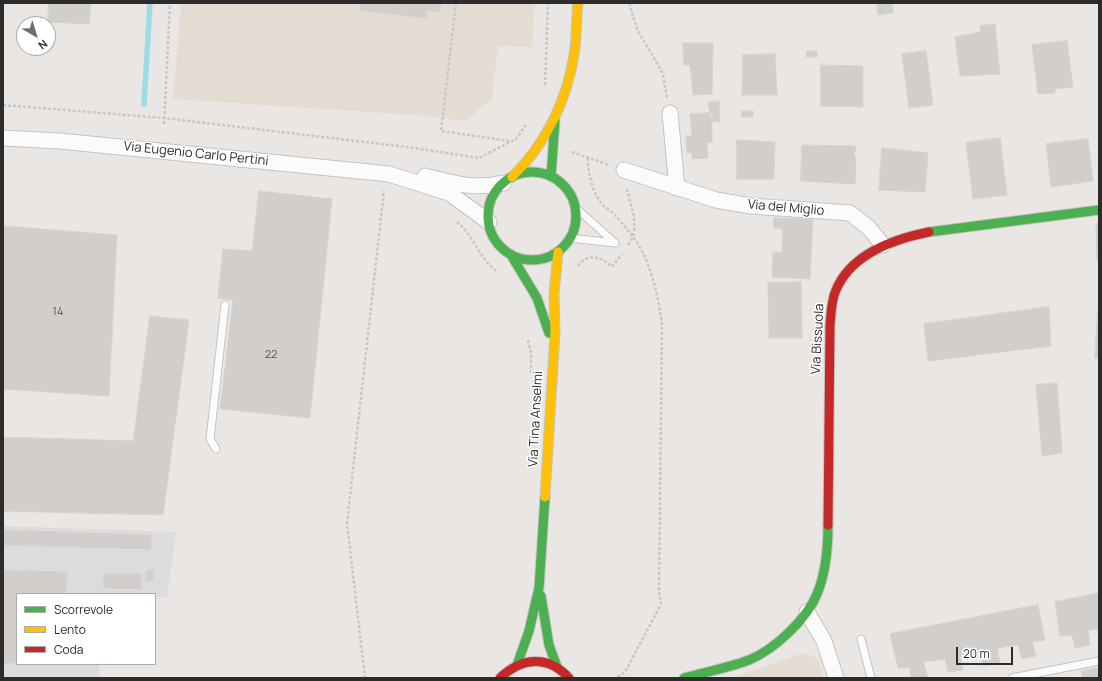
<!DOCTYPE html>
<style>
body{margin:0}
#map{position:relative;width:1102px;height:681px;overflow:hidden;background:#eae6e3;font-family:Manrope,sans-serif}
canvas{display:block}
.frame{position:absolute;inset:0;border:4px solid #2c2c2c;pointer-events:none}
.legend{position:absolute;left:16px;top:593px;width:140px;height:72px;box-sizing:border-box;background:#fff;border:1px solid #ababab;margin:0;padding:5px 7px;list-style:none;font-size:12px;color:#2c2c2c}
.legend li{display:flex;align-items:center;gap:8px;height:20px}
.legend b{width:20px;border:1px solid #ababab}
.north{position:absolute;left:16px;top:16px;width:40px;height:40px;box-sizing:border-box;background:#fff;border:1px solid #ababab;border-radius:50%;rotate:142deg;font-size:11px;font-weight:700;line-height:16px;text-align:center;color:#2c2c2c}
.north::after{content:'';display:block;margin:auto;width:14px;height:18px;background:#6e6d6c;clip-path:polygon(50% 0,100% 100%,50% 72%,0 100%)}
.scale{position:absolute;left:956px;top:647px;width:57px;height:18px;box-sizing:border-box;border:2px solid #2c2c2c;border-top:0;padding-left:5px;font-size:12px;line-height:14px;white-space:nowrap;color:#2c2c2c;-webkit-text-stroke:3px #fff;paint-order:stroke}
</style>
<div id="map">
<canvas width="1102" height="681"></canvas>
<div class="frame"></div>
<ul class="legend">
<li><b style="height:5px;background:#4caf50"></b>Scorrevole</li>
<li><b style="height:5px;background:#ffc107"></b>Lento</li>
<li><b style="height:5px;background:#c62828"></b>Coda</li>
</ul>
<div class="north">N</div>
<div class="scale">20 m</div>
</div>
<script>
const ctx = document.querySelector('canvas').getContext('2d');
ctx.lineJoin = 'round';
function fillPath(path, color) { ctx.fillStyle = color; ctx.fill(path, 'evenodd'); }
function trace(path, color, width, dash) { ctx.strokeStyle = color; ctx.lineWidth = width; ctx.lineCap = dash ? 'butt' : 'round'; ctx.setLineDash(dash || []); ctx.stroke(path); }
function write(font, color, halo, rows, align = 'center') {
  ctx.font = font + ' Manrope,sans-serif'; ctx.lineWidth = 3; ctx.setLineDash([]); ctx.textBaseline = 'middle'; ctx.strokeStyle = halo; ctx.fillStyle = color; for (const [text, x, y, turn = 0] of rows) {
    ctx.save(); ctx.translate(x, y); ctx.rotate((+turn || 0) * Math.PI / 180); ctx.textAlign = isNaN(turn) ? turn : align; if (halo) ctx.strokeText(text, 0, 0); ctx.fillText(text, 0, 0); ctx.restore();
  }
}
const industrial = new Path2D(`
 M3,526L176,532L167,597H155V594H17V664H99L100,678H3Z`);
const education = new Path2D(`
 M181,3H535L532,47L498,46L492,99L465,121L416,115L173,99Z
 M800,654H807L816,658L819,661L823,678H732Z`);
const stream = new Path2D(`
 M144,104L150,3`);
const building = new Path2D(`
 M49,3H91L89,24L48,22Z
 M361,3H441L440,12L427,10L426,18L360,10Z
 M877,3H892L893,13L878,15Z
 M995,24L1000,74L960,76L955,37L981,32L980,26Z
 M1067,41L1073,87L1055,89V93L1038,94L1032,45Z
 M683,43H713L712,94L693,95L690,65H684Z
 M807,51H817V57H807Z
 M926,51L933,105L909,108L902,54Z
 M775,54L777,95H742L743,55Z
 M821,65L863,66V107L821,106Z
 M719,101L720,122L712,121L708,103Z
 M742,111H753V117H742Z
 M712,113V142L707,143L708,158L692,159V153H687L686,136H692L690,114Z
 M1000,138L1007,195L973,199L966,143Z
 M1088,139L1093,181L1051,187L1046,144Z
 M737,140L775,142L774,179H737Z
 M802,145L856,146L854,157H856L855,184L801,181Z
 M882,148L928,153L925,192L879,190Z
 M259,191L332,199L310,418L220,409L233,300L218,298L223,249L252,251Z
 M774,218L813,219L810,279L772,277L773,252L782,253L783,229L774,228Z
 M1099,223V261H1097L1096,224Z
 M3,226L117,235L109,396L3,389Z
 M801,282L802,338H769L768,283Z
 M1049,307L1051,346L928,361L924,324Z
 M1098,311H1099V358H1095Z
 M150,316L189,320L163,515L3,511V437L133,441Z
 M1057,383L1062,453L1042,456L1036,385Z
 M3,530L151,535V549L3,545Z
 M3,570L67,572L66,594H17V663H3Z
 M147,570H154L153,581H146Z
 M104,574H141V589L104,588Z
 M1099,593V629L1088,630L1090,645L1075,648L1072,635L1060,636L1055,602Z
 M1038,605L1045,640L1032,642L1036,656L1022,659L1018,645L997,648L1000,663L983,666L981,652L960,655L963,670L948,672L945,659L923,662L928,677L911,678L910,668H898L890,634Z
 M1099,668V678H1083L1081,671Z`);
const path = new Path2D(`
 M456,3L441,131L510,141
 M629,3L637,29L663,74L667,98
 M545,85L548,3
 M3,105L164,118L407,147L479,158L516,139L526,125
 M164,124L170,3
 M572,152L609,165
 M588,158C588,173 592,192 602,204C605,208 610,210 614,214C623,224 635,238 642,251C653,273 659,300 662,325L659,592L661,604L625,672L617,677
 M627,189C631,208 641,228 628,245
 M457,222C474,236 479,258 497,272
 M578,266C587,252 602,257 612,267L622,254
 M528,340L531,353V374
 M365,678L347,523L384,190`);
const lane = new Path2D(`
 M575,207L615,243
 M570,238L615,243
 M216,449L210,439L225,305
 M861,639L871,678
 M1012,678L1099,661`);
const street = new Path2D(`
 M670,113L677,188
 M3,138L60,141L389,174L449,193L489,222
 M624,170L716,200L751,206L850,213L868,227L883,245
 M425,176C454,183 473,190 504,183
 M807,612L824,641L836,678`);
const fast = new Path2D(`
 M488 216a44 44 0 1 1 88 0a44 44 0 1 1-88 0Z
 M551,176L555,121
 M929,232L1099,210
 M511,255L537,298L549,333
 M541,596L549,645L557,667
 M517,665L529,631L539,588L545,497
 M684,678C705,672 728,668 749,660C774,650 807,619 817,594C826,573 828,547 828,525`);
const slow = new Path2D(`
 M512,177C545,145 567,101 574,55C577,38 576,20 578,3
 M545,497L555,333L554,294L558,252`);
const jam = new Path2D(`
 M828,525L830,326C831,314 831,301 836,290C851,254 894,239 929,232
 M500,678C522,657 548,655 569,678`);
const numberNames = [
 ["14",58,312],
 ["22",271,355]
];
const streetNames = [
 ["Via Eugenio Carlo Pertini",196,154,6],
 ["Via del Miglio",786,208,5],
 ["Via Bissuola",818,339,-87],
 ["Via Tina Anselmi",536,419,-87]
];
fillPath(industrial, '#dddbde');
fillPath(education, '#e4dbd2');
trace(stream, '#9cdde5', 5.5);
fillPath(building, '#d1cecc');
trace(building, '#d5d2cf', 1);
trace(lane, '#c4c3c3', 9);
trace(street, '#c4c3c3', 17);
trace(fast, '#c4c3c3', 11);
trace(slow, '#c4c3c3', 11);
trace(jam, '#c4c3c3', 11);
trace(path, '#c7c7c6', 2.5, [3, 2]);
trace(lane, '#fcfbfb', 7);
trace(street, '#fcfbfb', 15);
trace(fast, '#4caf50', 9);
trace(slow, '#ffc107', 9);
trace(jam, '#c62828', 9);
write('11px', '#565555', null, numberNames);
write('13px', '#2c2c2c', '#fff', streetNames);
</script>
